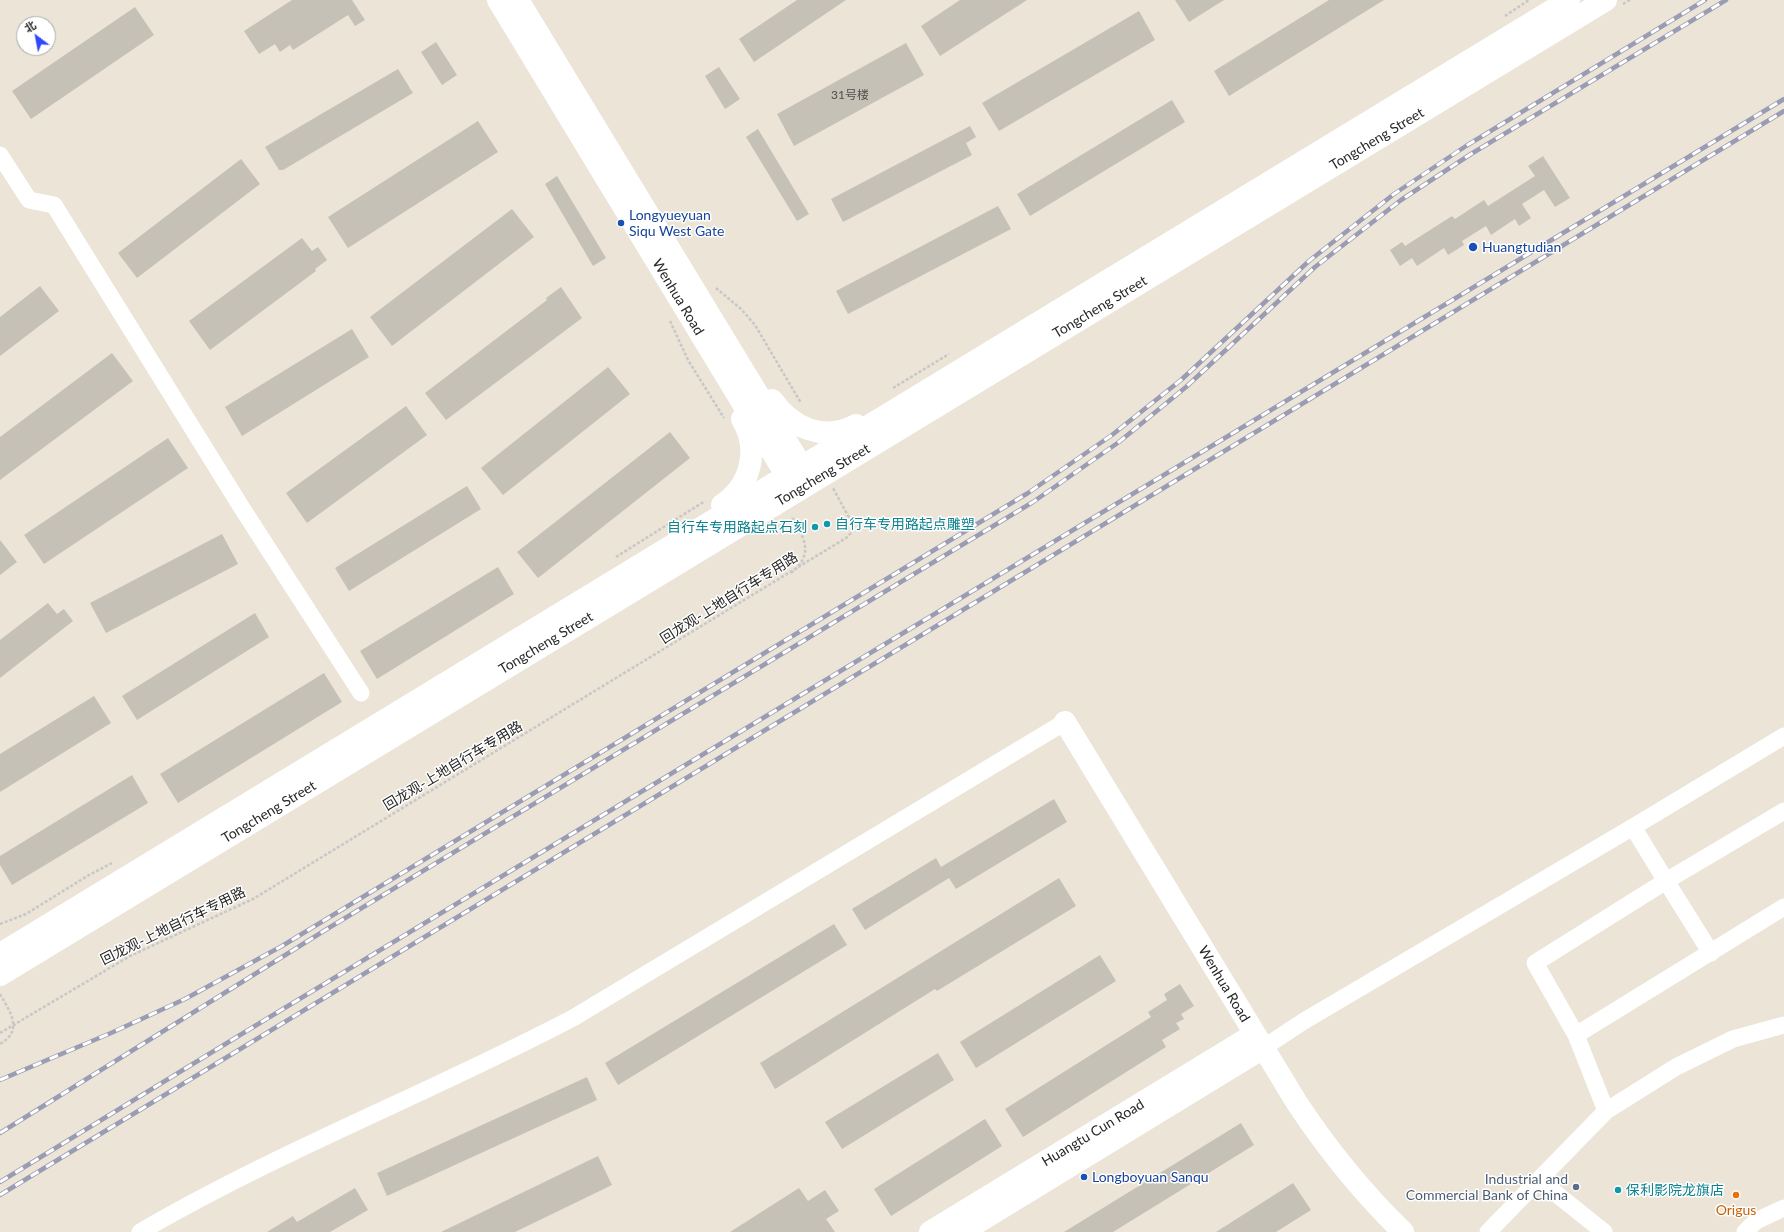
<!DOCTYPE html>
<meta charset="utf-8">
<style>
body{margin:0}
#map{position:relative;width:1784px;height:1232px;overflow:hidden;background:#ebe4d7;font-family:Lato,"Noto Sans SC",sans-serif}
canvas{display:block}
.north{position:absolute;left:16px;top:16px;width:40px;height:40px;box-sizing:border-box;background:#fff;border:1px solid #a9a9a9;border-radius:50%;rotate:328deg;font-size:11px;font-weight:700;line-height:16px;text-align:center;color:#272727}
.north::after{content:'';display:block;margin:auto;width:14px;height:18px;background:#3049ff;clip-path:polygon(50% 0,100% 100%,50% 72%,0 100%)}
</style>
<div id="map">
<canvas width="1784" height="1232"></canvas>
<div class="north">北</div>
</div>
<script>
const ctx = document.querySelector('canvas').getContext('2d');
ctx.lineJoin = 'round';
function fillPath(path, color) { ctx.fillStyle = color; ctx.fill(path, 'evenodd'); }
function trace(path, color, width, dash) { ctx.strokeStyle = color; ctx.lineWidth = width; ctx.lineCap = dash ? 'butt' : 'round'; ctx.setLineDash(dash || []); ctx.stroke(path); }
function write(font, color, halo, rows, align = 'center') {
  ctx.font = font + ' Lato,"Noto Sans SC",sans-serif'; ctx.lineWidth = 3; ctx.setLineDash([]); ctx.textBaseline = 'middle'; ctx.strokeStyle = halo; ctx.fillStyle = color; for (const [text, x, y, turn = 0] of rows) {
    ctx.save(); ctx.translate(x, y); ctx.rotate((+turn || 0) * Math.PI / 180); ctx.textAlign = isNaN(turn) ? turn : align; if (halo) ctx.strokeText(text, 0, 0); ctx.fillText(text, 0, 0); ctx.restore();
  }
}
const building = new Path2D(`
 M292,0H352L365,20L355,26L348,15L293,50L290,45L280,52L275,44L259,54L244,31Z
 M797,0H846L754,62L739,39Z
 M960,0H1027L940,56L921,26Z
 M1175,0H1224L1189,22Z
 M1329,0H1384L1229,96L1214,71Z
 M135,7L154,35L31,119L12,91Z
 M1139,11L1155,40L999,131L982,103Z
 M436,42L457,75L442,85L421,52Z
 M906,43L924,75L794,146L777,114Z
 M719,67L740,99L725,109L705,76Z
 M398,69L413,93L283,170H279L265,147Z
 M1172,100L1185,122L1030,216L1017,194Z
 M478,121L498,152L348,248L328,217Z
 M970,126L976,137L966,143L972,155L843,222L831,199Z
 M758,129L809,214L797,221L746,137Z
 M1543,156L1570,198L1555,207L1544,190L1522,204L1531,218L1519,226L1515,219L1491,235L1486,226L1462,241L1464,245L1448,255L1444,248L1417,266L1412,258L1400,266L1390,250L1402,242L1405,246L1452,216L1455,219L1484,200L1488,206L1535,176L1528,166Z
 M241,159L260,184L137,278L118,253Z
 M557,176L606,258L593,266L545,184Z
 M998,206L1011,229L848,314L836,291Z
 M512,209L534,237L392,346L370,317Z
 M302,238L312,251L318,247L327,260L315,269L316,271L210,350L189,321Z
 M40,286L59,311L0,356V317Z
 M561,287L582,318L446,420L425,393L547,300L546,298Z
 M352,329L369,357L242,436L225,407Z
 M112,353L133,381L0,480V437Z
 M608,367L630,394L503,495L481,468Z
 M406,406L427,435L307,523L286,493Z
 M670,432L690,458L538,578L517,552Z
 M168,438L188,468L44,564L24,535Z
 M467,486L481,509L349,591L335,568Z
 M222,534L238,564L106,633L90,603Z
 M0,540L17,562L0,575Z
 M498,567L514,594L377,679L360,651Z
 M48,603L57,614L64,609L73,621L0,678V640Z
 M255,613L269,637L137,720L122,696Z
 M324,673L342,702L178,803L160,774Z
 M94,696L111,723L0,792V754Z
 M132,775L148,803L12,885L0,865V856Z
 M1054,799L1067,822L956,889L949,878L865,930L852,909L936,858L941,867Z
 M1059,878L1076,906L937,991L935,989L775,1089L760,1063Z
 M834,924L847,945L618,1085L605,1063Z
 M1100,955L1116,981L976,1068L960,1042Z
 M1180,984L1194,1006L1181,1014L1184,1019L1176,1023L1180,1029L1162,1040L1166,1047L1023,1137L1005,1109L1151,1017L1148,1012L1167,1000L1164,994Z
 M938,1053L954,1080L842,1149L825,1122Z
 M587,1077L597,1100L387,1196L377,1173Z
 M985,1119L1002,1146L891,1216L874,1189Z
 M1241,1123L1254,1145L1113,1232H1064Z
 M598,1156L612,1185L515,1232H441Z
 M1293,1183L1311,1210L1276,1232H1216Z
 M355,1188L368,1210L330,1232H267L293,1216L297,1222Z
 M799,1188L808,1201L825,1190L839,1211L826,1219L835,1232H730Z`);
const path = new Path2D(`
 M1623,4L1630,0
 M1505,16L1529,0
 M716,288L741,309L755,325L801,403
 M670,321L688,360L724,418
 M893,388L949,354
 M616,557L705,501
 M791,573C815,554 804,537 791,516
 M0,924L26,914L89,875L112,863
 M0,994C10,1012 24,1030 0,1044
 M0,1033L130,956L253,899L846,538L852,532L853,525L833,488`);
const street = new Path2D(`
 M0,155L29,200L54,205L240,505L361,693
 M1633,827L1784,736
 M1711,953L1666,881L1784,811
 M1576,1035L1784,907
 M1263,1048L1304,1021L1633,827L1666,881L1535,963L1576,1035L1606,1111L1488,1232
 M1606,1111L1676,1067L1733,1039L1784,1025
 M1539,1180L1604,1232
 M140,1232C279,1151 430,1093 573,1018L1065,722
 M1745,1232L1756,1221L1784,1208`);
const secondary = new Path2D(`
 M498,0L794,488
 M518,0L810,480
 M772,400C792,428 823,442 856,425
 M722,505C751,486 760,449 742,419
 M1065,722L1297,1103C1328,1150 1363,1193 1403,1232
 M0,954L1569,0
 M0,975L1606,0
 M930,1232L1255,1034
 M962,1232L1263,1048`);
const rail = new Path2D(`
 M0,1080L111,1033L185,999L282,946L1028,493L1112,435L1181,380L1309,261L1394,194L1466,146L1705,0
 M0,1133L327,929L1033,502L1119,442L1186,387L1315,267L1401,200L1471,154L1726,0
 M0,1182L245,1032L1784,99
 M0,1195L1784,111`);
const markers = [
 [621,223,4,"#1a4fb4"],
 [1473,247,5,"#1a4fb4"],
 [827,524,4,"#0f9aa8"],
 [815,527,4,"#0f9aa8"],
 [1084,1177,4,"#1a4fb4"],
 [1576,1187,4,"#5c6f8a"],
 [1618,1190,4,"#0f9aa8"],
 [1736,1195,4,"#e8710a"]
];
const numberNames = [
 ["31号楼",850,95]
];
const streetNames = [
 ["Tongcheng Street",1377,139,-31],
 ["Wenhua Road",678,297,59],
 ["Tongcheng Street",1100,307,-31],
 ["Tongcheng Street",823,475,-31],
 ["回龙观-上地自行车专用路",729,598,-32],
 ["Tongcheng Street",546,643,-31],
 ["回龙观-上地自行车专用路",453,766,-31],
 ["Tongcheng Street",269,812,-31],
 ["回龙观-上地自行车专用路",173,926,-26],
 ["Wenhua Road",1224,984,59],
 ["Huangtu Cun Road",1093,1133,-31]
];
const transitNames = [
 ["Longyueyuan",629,215],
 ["Siqu West Gate",629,231],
 ["Huangtudian",1482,247],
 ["Longboyuan Sanqu",1092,1177]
];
const cultureNames = [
 ["自行车专用路起点雕塑",835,524],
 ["自行车专用路起点石刻",807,527,"right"],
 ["保利影院龙旗店",1626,1190]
];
const serviceNames = [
 ["Industrial and",1568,1179],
 ["Commercial Bank of China",1568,1195]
];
const foodNames = [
 ["Origus",1736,1210]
];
fillPath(building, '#c6c1b7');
trace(path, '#c7c7c7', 2.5, [3, 2]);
trace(street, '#fff', 17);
trace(secondary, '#fff', 22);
trace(rail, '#9a9cb3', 4.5);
trace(rail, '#fff', 3, [9]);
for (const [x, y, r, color] of markers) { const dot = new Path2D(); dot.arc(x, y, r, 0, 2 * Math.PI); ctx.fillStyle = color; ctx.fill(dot); trace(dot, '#fff', 1.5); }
write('12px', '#4f4e4b', null, numberNames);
write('14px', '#272727', '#fff', streetNames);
write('14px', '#164399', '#fff', transitNames, 'left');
write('14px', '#0d838f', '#fff', cultureNames, 'left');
write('14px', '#4e5e75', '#fff', serviceNames, 'right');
write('14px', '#c56008', '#fff', foodNames);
</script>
